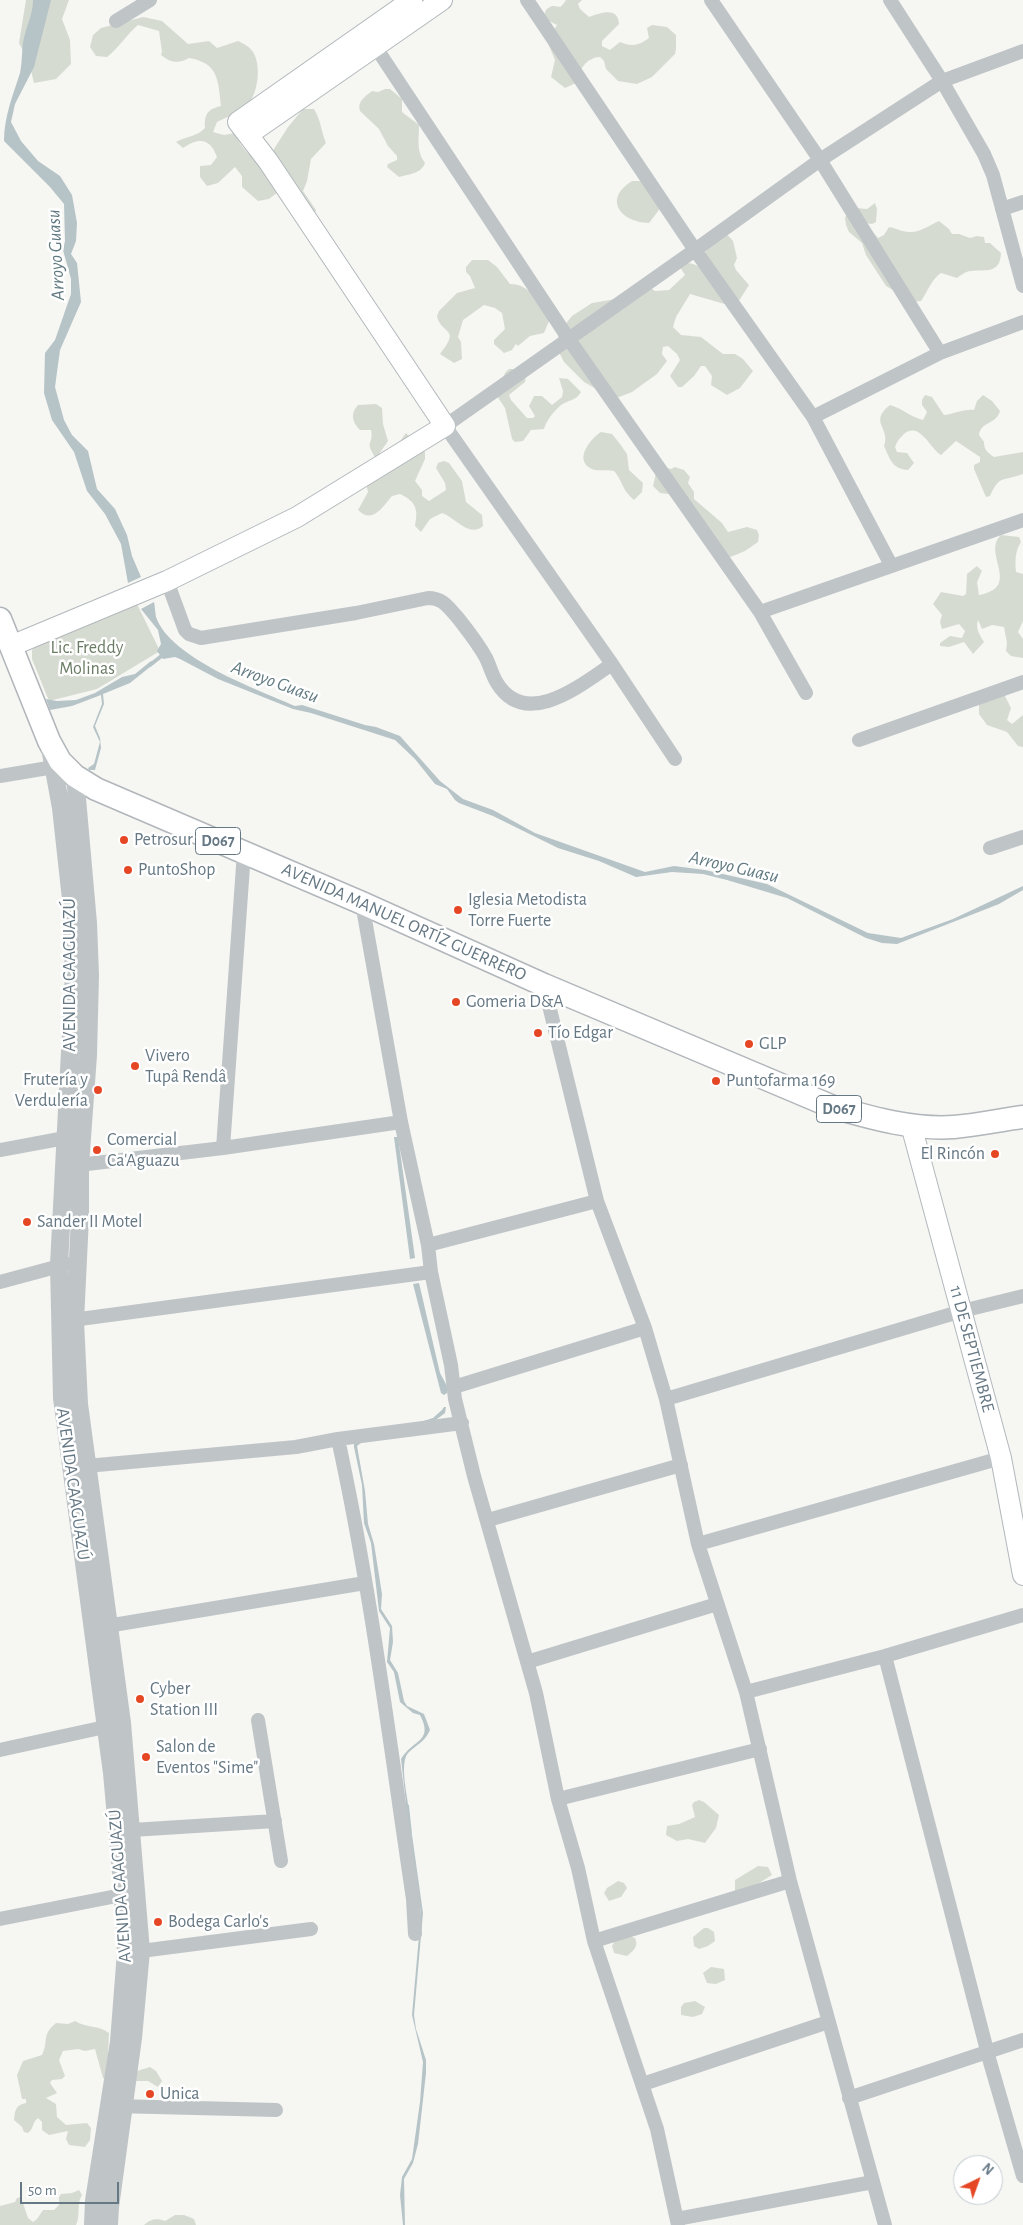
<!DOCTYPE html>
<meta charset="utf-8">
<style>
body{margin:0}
#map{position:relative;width:1023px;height:2225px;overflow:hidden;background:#f6f6f3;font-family:"Alegreya Sans",sans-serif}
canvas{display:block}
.north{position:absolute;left:953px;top:2155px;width:50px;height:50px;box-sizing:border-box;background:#fff;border:1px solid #c1c9ce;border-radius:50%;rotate:42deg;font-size:14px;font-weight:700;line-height:20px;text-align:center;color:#657884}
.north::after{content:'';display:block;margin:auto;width:18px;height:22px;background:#e54725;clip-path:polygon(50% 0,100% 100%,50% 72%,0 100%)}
.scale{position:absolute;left:20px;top:2182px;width:99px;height:22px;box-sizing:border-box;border:2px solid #657884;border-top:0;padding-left:6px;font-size:15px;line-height:18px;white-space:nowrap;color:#657884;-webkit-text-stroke:4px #fff;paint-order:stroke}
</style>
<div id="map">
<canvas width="1023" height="2225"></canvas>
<div class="north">N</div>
<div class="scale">50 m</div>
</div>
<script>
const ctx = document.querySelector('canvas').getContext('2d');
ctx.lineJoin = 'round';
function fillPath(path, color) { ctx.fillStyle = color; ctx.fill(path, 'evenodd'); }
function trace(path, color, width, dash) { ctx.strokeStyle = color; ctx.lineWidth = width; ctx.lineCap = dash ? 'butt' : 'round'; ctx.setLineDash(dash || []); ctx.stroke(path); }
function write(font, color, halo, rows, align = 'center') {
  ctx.font = font + ' "Alegreya Sans",sans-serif'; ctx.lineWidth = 5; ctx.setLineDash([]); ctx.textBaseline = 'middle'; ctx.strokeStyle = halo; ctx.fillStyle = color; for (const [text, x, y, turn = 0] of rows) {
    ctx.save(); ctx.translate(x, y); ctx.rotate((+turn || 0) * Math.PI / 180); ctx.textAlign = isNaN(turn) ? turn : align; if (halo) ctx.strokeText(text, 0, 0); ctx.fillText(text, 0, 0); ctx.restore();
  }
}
const green = new Path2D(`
 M26,0H69L62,19L70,40L71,64L56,79L34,83L29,62L19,43Z
 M566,0H582L578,4L580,9L589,17C600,13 618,6 619,24L602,41V46L610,50L620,42C631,47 639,46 649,38L647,28L652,25L667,27L676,35V49L675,54L652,77L637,84L618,81L606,69L604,61L600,57C585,58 580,70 576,83L565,88L551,77L555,60L547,41L557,25L545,19C544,12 545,9 552,6C562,6 559,10 566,0Z
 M143,17L162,21L188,44L209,41L217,48L238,41C244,44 249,46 253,52C262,66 258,97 245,107C238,114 226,117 217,122L213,132L224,135L235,133C240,147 250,158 265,163L288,127L303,109H314C321,120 321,131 326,143L311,159L307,181L303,191L316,210L312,221H301L292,216L288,206L278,192L269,199L258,201L242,187V176L235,167L218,183L207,186L200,177V166L211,165L217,157C210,138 199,137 183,148L176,142C187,136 196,137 205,128C204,114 208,109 221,106C218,81 219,63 189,58C178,64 171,63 161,55L162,52L159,31L138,25C126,35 119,48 107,57L96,56L90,47L93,35L101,28Z
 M385,89H390L402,99V112L419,125C419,139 416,151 425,163C421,174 409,174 399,177L387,167L388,164L397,160V156L388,146L379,129L360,111C357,101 366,96 372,91L378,92Z
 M632,181H642L660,203L659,210L649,223C620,222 603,199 632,181Z
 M875,203L877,209L876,222L872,224L865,223L878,238L884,235L889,227C896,228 902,232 909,232C919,233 930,225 939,221L949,229L952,234H959L970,238L977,236L984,237L985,243H990L1001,253C1000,275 985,269 971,271C966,271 961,275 957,278L941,273C931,280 928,291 921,301L913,302L886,286L866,255L862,243L849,232L846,225L845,218L847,213L856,208L867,209Z
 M724,231L733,241L737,258L734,265L736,270L749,285L735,307L690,294L676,317L673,327L681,335L701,337L723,354H735L743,359L753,371L740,388L727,395L711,385L712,376L705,366H701L694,376L682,387H678L670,376L680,360L677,354L668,346L663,347L662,354L667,361L657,374L632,392L614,399L584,382L564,362L558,350V333L572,316L592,303L622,298L651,288L655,291L669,290L685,275L680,267C691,259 695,266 706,270L705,241Z
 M472,260H488L497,267L510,284C530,284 540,303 550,319L544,333L530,336L518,346L516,344L512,350L504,353L494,344V340L505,329L502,313L495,308L484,305L463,320L458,337L461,342L462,359L454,363L440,354C462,327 441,335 437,316L439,311L457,293L475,288L470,276L466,272V267Z
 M509,369H513L526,375L525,382L509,395L511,400L527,418H533L535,416L529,406L534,396H542L552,405L562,397L563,391L559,378L568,379L581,392C576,401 568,400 561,405C554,411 546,421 544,429L531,430L523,441L515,442L512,439L505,408L497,396L505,373Z
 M925,395L932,397L944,415C955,414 962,409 974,410L977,401L983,395L992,401L1000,411C996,425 981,421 979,435L984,442C984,450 988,453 994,457L1023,452V474C1002,482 1000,474 990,496L986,497L974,469V465L980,462V457L956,441L941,455C930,449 920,421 904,434C900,438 897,441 895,447L897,452L907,453L914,463L908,470C892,469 890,459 884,446C891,428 868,422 890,405C902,408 910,417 923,420L927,412L922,405V400Z
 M376,404L382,408L383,424L388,441L379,454C398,453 396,446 406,433L425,452V459L415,481L422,490V496L429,501L446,490L445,483L436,468L438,463L444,461L449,463L462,481L466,502L482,515L483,526C469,538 456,518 442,513L430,519L421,532L415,526C418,510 417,502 400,494L392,496C383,506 373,525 358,510L368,492L366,483L375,457C364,440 374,445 371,430H360C352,422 350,414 358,405Z
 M601,432L612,434L620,444L627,454L629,470L643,483L642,492L634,500C621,489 623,481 614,471C607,469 596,472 590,468C574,459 591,438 601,432Z
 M663,467L671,469L675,467L684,470L690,477L688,483L694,492V499L722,523L728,532L747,527L757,530L759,535L758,542L745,551L723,560L677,495L660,493L653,486L656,473Z
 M1001,535L1019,537L1021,542C1015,551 1015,561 1016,572L1023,574V621L1018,632L1023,639V658L1011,656L1006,651L1007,643L1004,627L992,625L982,629L978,620C975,629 980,635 984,642L973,654L964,642L949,647L940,646V643L950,636L962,638L965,631L959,624L942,629L940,622L942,615L933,604L941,592L963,596L966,594L967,574L977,566L982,571L977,582L979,595C1023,587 981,553 1001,535Z
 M136,602L160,651L97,689L49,701L32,659V650L36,646Z
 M1004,694L1011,708L1007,720L1012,724L1023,715V747L1018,746L1007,732L987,725L979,714V705L982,701Z
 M699,1800L704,1802L719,1815L716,1828L705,1843L688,1839L677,1841L666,1835L667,1826L679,1824L695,1817L692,1805L694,1802Z
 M758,1866L768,1867L772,1875L740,1895L735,1891V1880Z
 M618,1881L624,1883L627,1888L621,1897L609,1901L604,1893L607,1888Z
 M704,1928H708L714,1932L715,1941L708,1946L699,1949L694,1946L693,1937Z
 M629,1936L635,1938C639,1947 633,1951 627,1956L614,1953L612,1946L615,1941Z
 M711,1967L724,1969L725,1980L716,1984L707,1983L703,1973Z
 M695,2001L705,2007L702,2014L693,2017L681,2015V2007L684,2003Z
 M75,2021C86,2028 99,2025 109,2033L108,2056L110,2060L137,2071L150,2067L156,2071L162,2081L158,2087L148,2081H115L103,2078L95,2049L85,2051L78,2049L63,2051L59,2060L65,2076L62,2079L52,2080L50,2083L57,2093L46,2098L56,2104L57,2117L66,2125L87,2123L91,2128L90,2140L85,2147L69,2145L66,2139L68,2131L49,2135L42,2130V2122L38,2118C32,2122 34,2129 28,2133L24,2132L22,2127L14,2120C15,2111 15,2105 26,2103V2099H22L17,2075L23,2061L42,2055C49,2041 41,2035 56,2023L68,2024Z
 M79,2190L82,2195C76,2204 81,2215 76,2225H0V2206L15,2202L17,2198L21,2197L28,2218L33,2222L37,2219L43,2210H54L59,2205V2197L61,2194L72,2193Z
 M175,2215H184L194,2219L196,2225H144C150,2219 157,2218 165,2221Z`);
const water = new Path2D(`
 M33,0H51L34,67L15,104L11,122L21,141L38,161L60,176L72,195L77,223L76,241L71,254L77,263L81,302L60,350L55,387L64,420L72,435L88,451L97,489L115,509L127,535L132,556L141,577L128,583L121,544L105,514L87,491L74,452L52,420L44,393L45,353L55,340L71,294V279L63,250L65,241L64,204L50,187L4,141C4,117 13,95 20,73C23,60 21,46 25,34C28,22 33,13 33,0Z
 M154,602C155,606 155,612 156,617C170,658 258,690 295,706L302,705L365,725L376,727L400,736L440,781L463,799L493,810L535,833L645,872L674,866L705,870L767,884L868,933L901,938L953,919L1023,886V890L999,904L897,944L882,943L866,938L787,898L727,880L703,874L672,872L636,877L599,861L558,848L493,816L459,803L455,800L447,789L435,784L415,759L395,740L311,713L293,709L218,679L180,659L175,657L163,659L157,651L161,644L158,630L141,609Z
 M151,661L155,663L130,683L103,694L104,704L95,726L100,738L101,748L95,770H89L88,768L94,764L100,742L93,727L102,704L101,695L72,706L50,710L46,699L57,701L76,700L95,693L122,677L135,674Z
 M394,1137H398L415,1258L410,1259Z
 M419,1283L440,1373L447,1386V1393L444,1395L441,1393L413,1284Z
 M444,1407H446L445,1413C421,1433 392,1439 362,1442L357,1446L365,1491L368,1524L374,1544L382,1594L381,1609L392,1626L393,1642L390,1660L398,1673L404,1701L407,1706L424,1714L430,1730C425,1742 416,1745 408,1753C399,1764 408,1797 409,1812H407L401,1759C413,1739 434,1742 420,1715L413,1713L400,1702L394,1672L387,1662L390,1628L379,1611L371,1543L364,1523L362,1485L354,1447V1443L433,1418L442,1410Z
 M412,1835L423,1913L414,2015L416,2029L426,2060V2073L418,2144L413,2163L404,2179L405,2225H403L400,2195L402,2177L412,2159L420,2102L423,2062L412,2015L421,1913L409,1836Z`);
const stream = new Path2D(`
 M150,665L164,654
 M407,1806L410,1834`);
const minor = new Path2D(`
 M527,0L695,250L813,417L891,565
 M711,0L820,160L940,353
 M890,0L942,81L984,154L993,175L1023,286
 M116,21L150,0
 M371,40L568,338L760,612L806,693
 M1002,209L1023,202
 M813,417L940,353L1023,322
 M167,581L185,630L189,634L201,638L356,613L428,598C443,598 448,607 458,618C468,631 478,643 486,658C490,666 492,675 497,683C526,730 581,685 612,664
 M760,612L1023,520
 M859,740L1023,682
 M675,759L612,664L445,426L695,250L820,160L942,81L1023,51
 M0,776L54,767L63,770
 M990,848L1023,837
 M362,903L401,1122L428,1245L431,1272L451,1365L455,1399L474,1476L536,1693L558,1799L578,1868L594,1941L657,2129L678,2225
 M544,985L597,1201L645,1328L666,1399L698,1544L746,1692L790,1881L885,2225
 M223,1148L244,852
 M0,1150L65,1138L76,1139
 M70,1166L223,1148L401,1122
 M428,1245L597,1201
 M0,1282L67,1264
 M65,1321L431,1272
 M454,1387L645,1328
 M666,1399L962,1311L1023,1296
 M338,1439L462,1423
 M86,1466L296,1447L338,1439C371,1590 390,1745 413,1899L415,1934
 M488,1520L681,1465
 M698,1544L1001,1458
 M101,1627L365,1583
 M885,1656L990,2062L1023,2176
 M527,1662L717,1604
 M746,1692L885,1656L1023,1615
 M258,1720L281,1861
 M0,1750L114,1725
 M558,1799L760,1749
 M132,1830L275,1821
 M0,1919L132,1893
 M594,1941L790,1881
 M141,1951L311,1929
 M643,2084L828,2022
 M849,2098L1023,2040
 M114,2106L276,2110
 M677,2219L873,2182`);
const tertiary = new Path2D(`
 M50,748L61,808L71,899L74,974L59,1265L62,1398L112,1773L123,1894L126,1952L119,2042L94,2201L93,2225
 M75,776L88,923L90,975L88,1055L80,1165V1217L75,1321L79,1404L122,1723L141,1951L133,2038L110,2207L109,2225`);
const secondary = new Path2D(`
 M249,134L442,0
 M11,646L167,581L297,517L445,426L268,161L238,122L412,0
 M911,1125L1001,1458L1023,1575`);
const primary = new Path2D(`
 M0,619L49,741L60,761L75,776L96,789L362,903L544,985L833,1107C872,1118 913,1130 954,1127C977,1125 1000,1120 1023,1117`);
const markers = [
 [124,840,5,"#e54725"],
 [128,870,5,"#e54725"],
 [458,910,5,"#e54725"],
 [456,1002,5,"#e54725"],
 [538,1033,5,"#e54725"],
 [749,1044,5,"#e54725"],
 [135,1066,5,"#e54725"],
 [716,1081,5,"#e54725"],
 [98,1090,5,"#e54725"],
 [97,1150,5,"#e54725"],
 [995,1154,5,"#e54725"],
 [27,1222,5,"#e54725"],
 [140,1699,5,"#e54725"],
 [146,1757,5,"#e54725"],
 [158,1922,5,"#e54725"],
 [150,2094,5,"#e54725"]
];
const shields = [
 [218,841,45],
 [839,1109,45]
];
const shieldNames = [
 ["D067",218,841],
 ["D067",839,1109]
];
const parkNames = [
 ["Lic. Freddy",87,648],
 ["Molinas",87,669]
];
const poiNames = [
 ["Petrosur",134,840],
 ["PuntoShop",138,870],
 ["Iglesia Metodista",468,900],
 ["Torre Fuerte",468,921],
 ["Gomeria D&A",466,1002],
 ["Tío Edgar",548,1033],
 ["GLP",759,1044],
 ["Vivero",145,1056],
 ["Tupâ Rendâ",145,1077],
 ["Frutería y",88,1080,"right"],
 ["Verdulería",88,1101,"right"],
 ["Puntofarma 169",726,1081],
 ["Comercial",107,1140],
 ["Ca'Aguazu",107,1161],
 ["El Rincón",985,1154,"right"],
 ["Sander II Motel",37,1222],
 ["Cyber",150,1689],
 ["Station III",150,1710],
 ["Salon de",156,1747],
 ["Eventos \"Sime\"",156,1768],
 ["Bodega Carlo's",168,1922],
 ["Unica",160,2094]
];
const streetNames = [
 ["AVENIDA MANUEL ORTÍZ GUERRERO",404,922,24],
 ["AVENIDA CAAGUAZÚ",70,975,-90],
 ["11 DE SEPTIEMBRE",972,1349,75],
 ["AVENIDA CAAGUAZÚ",73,1484,82],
 ["AVENIDA CAAGUAZÚ",120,1886,-94]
];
const waterNames = [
 ["Arroyo Guasu",56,255,-93],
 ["Arroyo Guasu",275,682,20],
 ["Arroyo Guasu",734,867,13]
];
fillPath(green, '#d6dbd2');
fillPath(water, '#b6c4c7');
trace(stream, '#b6c4c7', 4);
trace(secondary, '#b2b8bc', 22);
trace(primary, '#b1b6ba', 25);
trace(minor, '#bfc4c7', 14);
trace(tertiary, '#bfc4c7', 18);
trace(secondary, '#fff', 20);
trace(primary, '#fff', 22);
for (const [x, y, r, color] of markers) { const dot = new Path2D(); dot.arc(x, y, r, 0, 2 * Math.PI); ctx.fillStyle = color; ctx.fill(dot); trace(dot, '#fff', 2); }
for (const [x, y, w] of shields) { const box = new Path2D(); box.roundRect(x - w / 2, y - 13.5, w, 27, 4); ctx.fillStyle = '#fff'; ctx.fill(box); trace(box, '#657884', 1); }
write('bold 16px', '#657884', null, shieldNames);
write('18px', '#6a7b64', '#fff', parkNames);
write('18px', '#657884', '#fff', poiNames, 'left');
write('18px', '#657884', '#fff', streetNames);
write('italic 19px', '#617a81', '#fff', waterNames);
</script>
